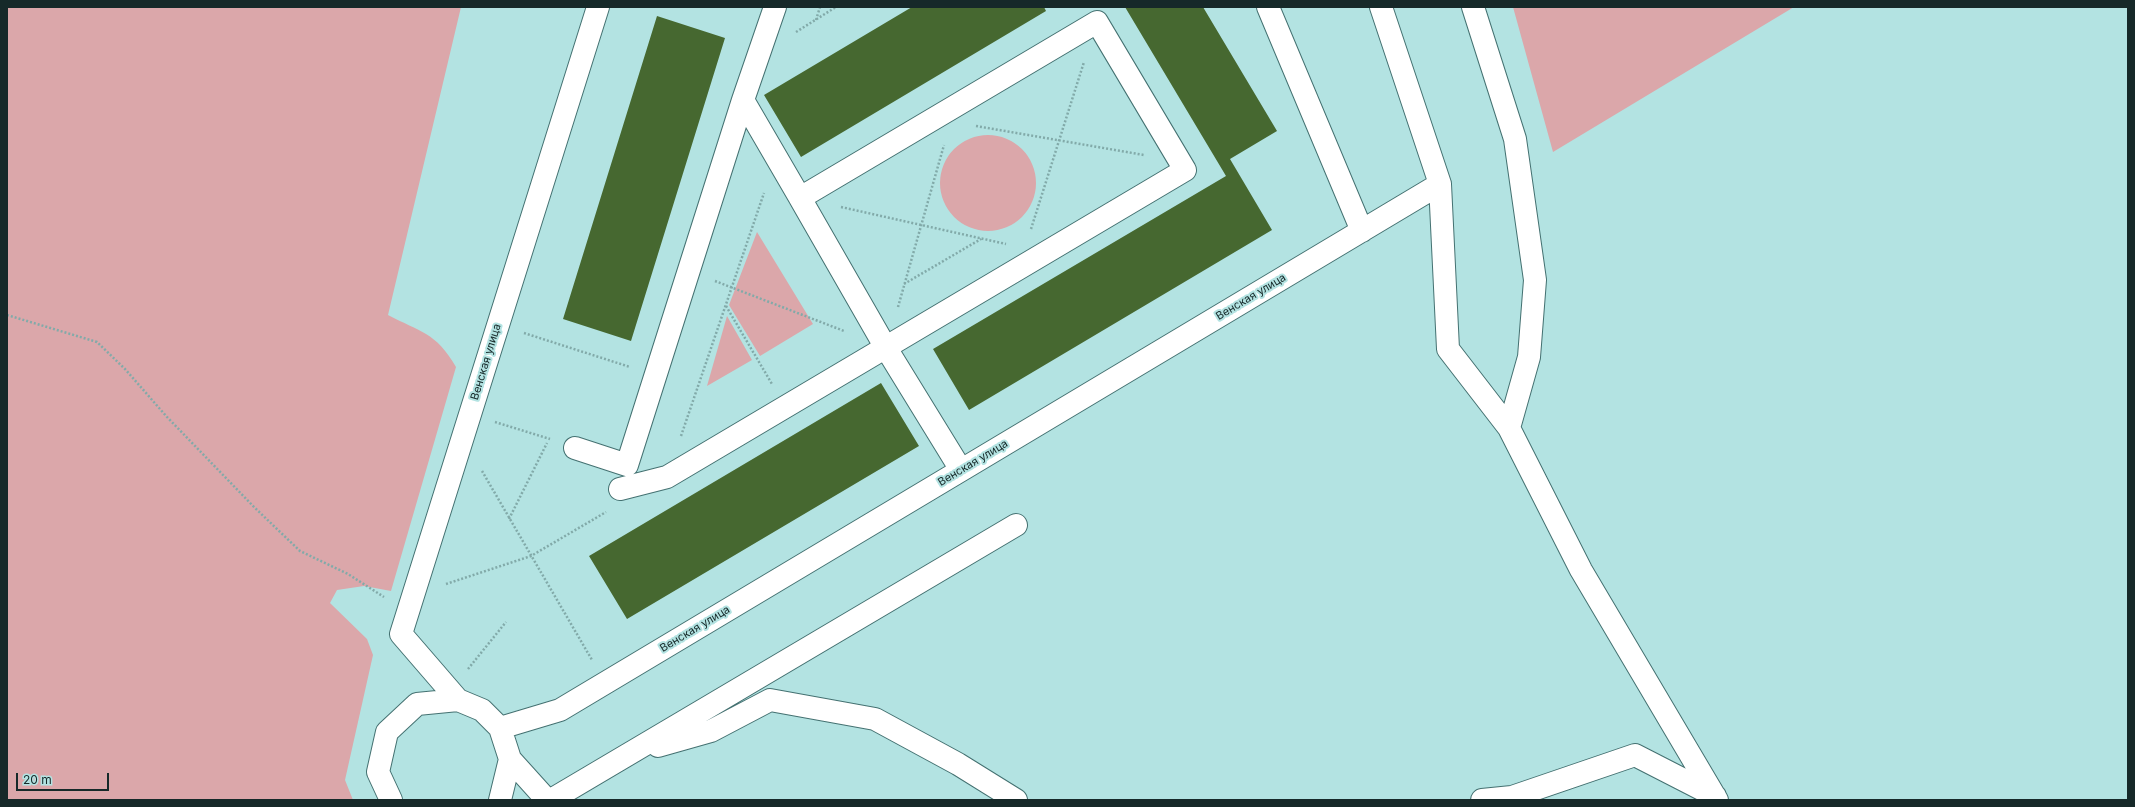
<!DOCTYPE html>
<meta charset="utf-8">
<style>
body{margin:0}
#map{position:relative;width:2135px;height:807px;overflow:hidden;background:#b3e3e2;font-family:Inter,sans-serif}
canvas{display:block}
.frame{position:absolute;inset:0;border:8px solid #162929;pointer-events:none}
.scale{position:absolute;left:16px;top:773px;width:93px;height:18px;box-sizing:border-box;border:2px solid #162929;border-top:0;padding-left:5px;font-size:12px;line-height:14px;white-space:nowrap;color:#162929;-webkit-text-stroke:3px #b3e3e2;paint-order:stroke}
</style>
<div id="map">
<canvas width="2135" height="807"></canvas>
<div class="frame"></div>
<div class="scale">20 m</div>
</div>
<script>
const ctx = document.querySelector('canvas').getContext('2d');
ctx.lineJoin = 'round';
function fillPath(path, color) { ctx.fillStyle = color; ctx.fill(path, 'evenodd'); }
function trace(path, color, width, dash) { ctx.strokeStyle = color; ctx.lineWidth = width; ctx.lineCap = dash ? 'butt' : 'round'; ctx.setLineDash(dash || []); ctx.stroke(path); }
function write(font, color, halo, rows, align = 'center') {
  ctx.font = font + ' Inter,sans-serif'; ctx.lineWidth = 4; ctx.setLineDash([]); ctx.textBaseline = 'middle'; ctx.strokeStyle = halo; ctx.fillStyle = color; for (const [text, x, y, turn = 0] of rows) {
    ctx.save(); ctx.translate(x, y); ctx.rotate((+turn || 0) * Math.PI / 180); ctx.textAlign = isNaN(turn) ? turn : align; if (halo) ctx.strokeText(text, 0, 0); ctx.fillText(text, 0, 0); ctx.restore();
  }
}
const green = new Path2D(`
 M7,7H461L388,315C420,332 436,332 456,367L391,591L364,586L337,590L330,603L367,639L373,655L345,780L353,800H7Z
 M1513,7H1794L1553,152Z
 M940 183a48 48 0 1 1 96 0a48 48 0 1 1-96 0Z
 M757,232L813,324L760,356L729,305Z
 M727,316L752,360L707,386Z`);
const building = new Path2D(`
 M912,7H1044L1046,11L801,157L764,95Z
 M1125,7H1203L1277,131L1230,159L1272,230L969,410L933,349L1226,176Z
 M657,16L725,38L631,341L563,319Z
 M881,383L919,446L627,619L589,556Z`);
const path = new Path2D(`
 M816,20L820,7
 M796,32L836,7
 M976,126L1144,155
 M841,207L1006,244
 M1031,229L1084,62
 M715,281L844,331
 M904,284L981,239
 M726,306L772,384
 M898,307L944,145
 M7,315L97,342L125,369L167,417L254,507L300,551L348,574L384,597
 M524,333L630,367
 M495,422L550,439
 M681,436L764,193
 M482,471L592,660
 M509,519L547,443
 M446,584L531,556L606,512
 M468,669L506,622`);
const minor = new Path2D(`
 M1268,7L1362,231
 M1381,7L1440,184L1448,349L1509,428L1581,570L1717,800
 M1473,7L1515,139L1535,280L1529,357L1509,428
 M800,198L886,348L961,470
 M575,448L627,465L743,100L775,7
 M620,489L667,477L1185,170L1097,22L800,198L743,100
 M458,700L401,634L598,7
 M500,728L560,710L1440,184
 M658,746L711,731L770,700L875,719L958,764L1016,800
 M391,800L378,772L387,732L417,704L458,700L482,710L500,728L510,759L547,800
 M500,800L510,759
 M551,800L1016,525
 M1482,800L1512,797L1635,755L1715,796`);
const streetNames = [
 ["Венская улица",1251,297,-31],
 ["Венская улица",486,362,-73],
 ["Венская улица",973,463,-31],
 ["Венская улица",695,629,-31]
];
fillPath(green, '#dba7aa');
fillPath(building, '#466830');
trace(minor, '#447171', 24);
trace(path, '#82aaa9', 2.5, [2, 2]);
trace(minor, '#fff', 22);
write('11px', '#162929', '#b3e3e2', streetNames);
</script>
